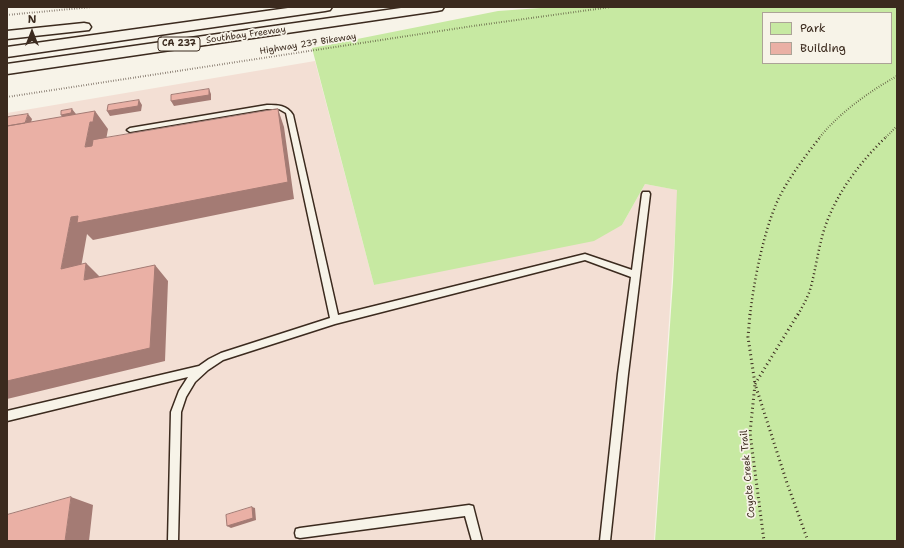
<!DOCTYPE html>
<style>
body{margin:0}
#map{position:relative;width:904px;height:548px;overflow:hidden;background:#f7f3e8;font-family:"Shantell Sans",sans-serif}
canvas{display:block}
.frame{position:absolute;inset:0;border:8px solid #3b2a1e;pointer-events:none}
.legend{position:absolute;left:762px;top:12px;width:130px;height:52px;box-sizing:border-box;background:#f7f3e8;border:1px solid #aca397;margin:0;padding:5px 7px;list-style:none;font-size:12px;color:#3b2a1e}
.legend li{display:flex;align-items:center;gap:8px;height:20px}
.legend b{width:20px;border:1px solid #aca397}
.north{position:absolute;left:12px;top:12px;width:40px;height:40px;-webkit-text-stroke:3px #f7f3e8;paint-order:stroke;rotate:0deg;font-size:11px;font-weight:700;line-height:16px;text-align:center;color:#3b2a1e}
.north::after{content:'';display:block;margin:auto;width:14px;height:18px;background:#3b2a1e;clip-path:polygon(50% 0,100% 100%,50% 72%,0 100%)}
</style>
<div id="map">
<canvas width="904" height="548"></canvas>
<div class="frame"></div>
<ul class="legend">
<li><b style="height:11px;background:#c7e9a2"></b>Park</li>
<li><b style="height:11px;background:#eab0a5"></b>Building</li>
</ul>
<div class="north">N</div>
</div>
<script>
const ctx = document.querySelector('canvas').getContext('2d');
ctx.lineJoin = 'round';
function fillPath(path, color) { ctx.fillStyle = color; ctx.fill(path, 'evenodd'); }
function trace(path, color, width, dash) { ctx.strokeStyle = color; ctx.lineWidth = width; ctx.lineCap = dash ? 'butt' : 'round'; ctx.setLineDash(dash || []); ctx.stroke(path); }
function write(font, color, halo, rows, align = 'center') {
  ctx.font = font + ' "Shantell Sans",sans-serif'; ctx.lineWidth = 3.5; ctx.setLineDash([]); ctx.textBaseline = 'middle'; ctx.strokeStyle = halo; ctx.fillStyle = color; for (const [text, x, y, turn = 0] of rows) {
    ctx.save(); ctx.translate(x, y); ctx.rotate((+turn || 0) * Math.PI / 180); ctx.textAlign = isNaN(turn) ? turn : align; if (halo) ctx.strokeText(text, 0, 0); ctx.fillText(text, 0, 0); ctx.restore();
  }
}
const built = new Path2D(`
 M315,61L374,285L622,225L645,184L678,190L654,541H7V113Z`);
const green = new Path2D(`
 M555,7H897V541H655L673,282L677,190L645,184L622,225L594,241L374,285L312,48L498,11ZM763,13H891V63H763Z`);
const pathFar2 = new Path2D(`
 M7,15L92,7
 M7,97L473,26L611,7
 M820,137C839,113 870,91 897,76
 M886,137L897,126`);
const pathFar1 = new Path2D(`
 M750,315C754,281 763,234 777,202C787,180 806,155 821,136
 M798,315C802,307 807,299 810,290C816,269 818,248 825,227C837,192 861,161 887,136`);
const path = new Path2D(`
 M750,314L748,337L755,384L750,433L764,541
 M798,314L755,384L787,483L808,541`);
const service = new Path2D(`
 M267,105C278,105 287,105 293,115L338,315L585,254L632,270L642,194L643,192H649L650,194L628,374L610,541H600L618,374L631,277L585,260L335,324L223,360L208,370L195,382L186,397L181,412L178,541H168L171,412L179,391L188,377L7,421V411L199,366L209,359L221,353L330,318L286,113L279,109H267L130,132L127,130L130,128Z
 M469,505L473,506L474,510L482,541H472L465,516L300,538L296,537L295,533L296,529L300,528Z`);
const motorway = new Path2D(`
 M295,7H332L330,10L325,11L7,57V47Z
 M408,7H444L442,10L437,11L7,74V64Z
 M84,23L89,24L91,27L89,30L7,39V31Z`);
const shadedWall = new Path2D(`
 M209,89L211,94V100L174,106L171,101Z
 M139,100L142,105L141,111L110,116L107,111Z
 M72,109L76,114L65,120L61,115Z
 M278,109L284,127L294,199L93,240L87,234L78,284L61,269L71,217Z
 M95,111L108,129L106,140L99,165L85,147L90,122Z
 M28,114L32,119L29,129L25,124Z
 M86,263L102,279L84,280Z
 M155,265L168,281L165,361L7,399V381Z
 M71,497L93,505L89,541H65Z
 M252,507L255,508L256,520L231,528L227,526Z`);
const building = new Path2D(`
 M209,89V95L171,101V95Z
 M139,100L138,106L107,111L108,105Z
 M72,109L71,113L61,115V111Z
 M278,109L288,182L77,223L78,216L71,217L61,269L86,263L84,280L155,265L150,348L7,381V126L95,111L93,122H90L85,147L92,146L93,140Z
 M28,114L25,123L7,126V120L8,117Z
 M71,497L65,541H7V515Z
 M252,507L253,518L227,526L226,515Z`);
const farStreetnames = [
 ["Southbay Freeway",246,35,-8],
 ["Highway 237 Bikeway",308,44,-9]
];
const shields = [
 [179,44,42]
];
const shieldNames = [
 ["CA 237",179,44]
];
const streetNames = [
 ["Coyote Creek Trail",748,474,-95]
];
fillPath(built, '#f3dfd4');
fillPath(green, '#c7e9a2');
trace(service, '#3b2a1e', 3);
trace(motorway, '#3b2a1e', 3);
trace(pathFar2, '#3b2a1e', 2, [0.5, 2]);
trace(pathFar1, '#3b2a1e', 2.5, [1, 3]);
trace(path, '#3b2a1e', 3, [1, 3.5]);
fillPath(service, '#f7f3e8');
fillPath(motorway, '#f7f3e8');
fillPath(shadedWall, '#a47b74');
fillPath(building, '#eab0a5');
trace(building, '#a47b74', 1);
write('9px', '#3b2a1e', '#f7f3e8', farStreetnames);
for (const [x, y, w] of shields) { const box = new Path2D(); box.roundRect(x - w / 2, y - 7, w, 14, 3); ctx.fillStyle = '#f7f3e8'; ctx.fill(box); trace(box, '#3b2a1e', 1); }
write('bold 9px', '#3b2a1e', null, shieldNames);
write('10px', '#3b2a1e', '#f7f3e8', streetNames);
</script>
